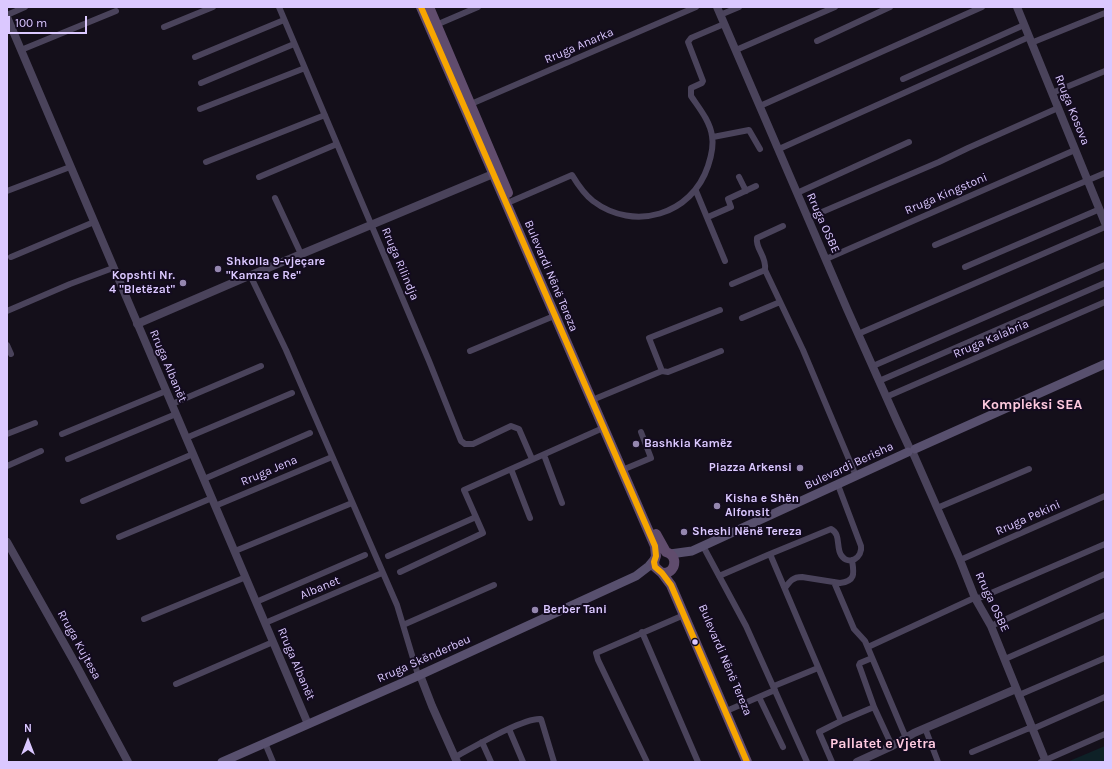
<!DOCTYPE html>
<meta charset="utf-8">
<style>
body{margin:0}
#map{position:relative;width:1112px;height:769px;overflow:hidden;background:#140f1a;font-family:Karla,sans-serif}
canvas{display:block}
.frame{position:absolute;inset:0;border:8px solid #dbc8ff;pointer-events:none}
.north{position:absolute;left:8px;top:721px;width:40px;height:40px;-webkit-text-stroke:3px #130b1f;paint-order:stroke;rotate:0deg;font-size:11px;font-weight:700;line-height:16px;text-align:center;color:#dbc8ff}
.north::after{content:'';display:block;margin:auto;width:14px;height:18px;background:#dbc8ff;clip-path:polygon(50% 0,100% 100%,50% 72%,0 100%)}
.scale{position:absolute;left:8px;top:16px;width:79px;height:18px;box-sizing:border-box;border:2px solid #dbc8ff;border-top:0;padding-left:5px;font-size:12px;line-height:14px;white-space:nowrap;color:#dbc8ff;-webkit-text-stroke:3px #130b1f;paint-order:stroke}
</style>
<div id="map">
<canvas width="1112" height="769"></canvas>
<div class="frame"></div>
<div class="north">N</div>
<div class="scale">100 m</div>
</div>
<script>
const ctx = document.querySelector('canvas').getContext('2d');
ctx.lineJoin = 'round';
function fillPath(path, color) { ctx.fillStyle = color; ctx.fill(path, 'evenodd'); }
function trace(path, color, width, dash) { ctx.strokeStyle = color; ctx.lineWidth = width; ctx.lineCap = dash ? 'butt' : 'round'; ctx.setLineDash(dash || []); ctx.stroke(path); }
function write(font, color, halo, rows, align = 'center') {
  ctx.font = font + ' Karla,sans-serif'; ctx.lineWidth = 4; ctx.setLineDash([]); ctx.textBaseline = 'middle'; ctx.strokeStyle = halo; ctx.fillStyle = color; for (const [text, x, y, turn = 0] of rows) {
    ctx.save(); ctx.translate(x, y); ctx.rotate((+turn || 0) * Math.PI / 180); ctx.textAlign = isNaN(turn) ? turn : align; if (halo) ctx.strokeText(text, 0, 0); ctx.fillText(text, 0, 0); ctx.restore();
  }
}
const green = new Path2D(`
 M1105,746V762H1067Z`);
const minor = new Path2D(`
 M279,7L429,361L461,441L465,444H473L511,426L519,429L532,459
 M7,15L25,7
 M720,15L739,7
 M436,25L478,7
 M164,27L213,7
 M817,41L890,7
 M1031,43L1105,13
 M21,50L116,11
 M736,50L835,7
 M195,57L284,20
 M903,79L1024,25
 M201,83L294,44
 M1052,93L1105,71
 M471,104L696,7
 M760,106L982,7
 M200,109L305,68
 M713,137L749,130L760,149
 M779,149L1029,37
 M206,162L325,115
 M259,177L337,144
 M739,177L746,191
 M7,191L70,167
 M696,191L725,261
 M797,193L909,142
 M275,198L301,254
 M512,201L572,175C578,185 584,194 593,201C634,232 692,215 708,166C711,157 714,146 712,136C710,121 699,108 691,96V88L702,83L703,81L688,42L691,38L724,24
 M708,217L731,207L728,199L756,186
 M808,218L939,162L968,148L1058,108
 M935,245L1105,173
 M11,257L94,222
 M826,259L1075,150
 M965,267L1100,209
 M765,270L803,350L856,476
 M250,275L286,350L397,605L403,625
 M732,284L765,270C767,256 755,249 757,238L783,226
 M7,311L70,284L113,268
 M742,318L780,302
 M858,334L1105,227
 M7,345L11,354
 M470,351L554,316
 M873,366L1105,265
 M662,371L649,338L720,310
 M879,381L1105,283
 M886,397L1105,302
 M597,398L662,371L668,372L721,351
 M172,404L261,366
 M7,434L35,423
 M62,434L166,391
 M186,438L292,393
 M544,455L562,503
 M68,459L176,414
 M7,466L41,451
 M627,468L651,458L641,432
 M511,469L530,518
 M204,479L310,433
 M83,501L193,454
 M215,506L332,457
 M937,508L1029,469
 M119,537L212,498
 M703,546L746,626L807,762
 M235,551L352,503
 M388,556L476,517
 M960,560L1105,496
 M400,572L483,533L464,490L603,428
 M719,576L770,554
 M834,582L854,629L865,641L906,738
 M785,588C790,581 793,577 802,577L840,583C856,581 854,573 852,560
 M256,602L365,555
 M144,619L246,577
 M265,623L382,573
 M991,626L1105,574
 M642,632L698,762
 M868,647L972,599L982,597L1105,544
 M872,658L860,663L859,665L874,707L892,746
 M1005,659L1105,615
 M418,675L403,625L494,585
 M176,684L273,642
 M774,686L818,668
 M1019,695L1105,658
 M759,697L783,747
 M731,709L775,690
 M841,721L874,707
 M925,728L938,762
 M509,729L523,762
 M482,742L491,762
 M265,743L273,762
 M972,752L1027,729L1037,727L1105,697
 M455,757C472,748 524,717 541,719L554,762
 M647,762L598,660L596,653L684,615
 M832,762L819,732L841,721L770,554L831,529C841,534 836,547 841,555C849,567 863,557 861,546L838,485
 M1041,762L1105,734`);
const tertiary = new Path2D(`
 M717,7L847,309L897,421L909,447
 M1017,7L1105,223
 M7,17L308,724
 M137,324L244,278L493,174
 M913,453L960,560L975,598L991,626L1046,762
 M7,542L75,663L128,762
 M420,675L432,706L457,762
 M857,762L892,746L914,733L1016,689`);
const secondary = new Path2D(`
 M915,449L1105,364
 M670,554L692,551L908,452
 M222,762L420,675L636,576L649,566L654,560`);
const primary = new Path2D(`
 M421,7L655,546L656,556L654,562L655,567L662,573L671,585L747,762
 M429,7L508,193
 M656,534L666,552C679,556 676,574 662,573`);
const bus1 = new Path2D(`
 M421,7L655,546L656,556L654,562L655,567L662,573L671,585L747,762`);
const markers = [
 [218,269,4,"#9587af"],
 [183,283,4,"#9587af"],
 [636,444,4,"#9587af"],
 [800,468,4,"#9587af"],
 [717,506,4,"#9587af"],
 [684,532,4,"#9587af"],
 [535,610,4,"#9587af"],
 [695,642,3.5,"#dbc8ff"]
];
const streetNames = [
 ["Rruga Anarka",579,46,-23],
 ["Rruga Kosova",1072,110,68],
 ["Rruga Kingstoni",946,194,-23],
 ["Rruga OSBE",823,223,66],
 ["Rruga Rilindja",400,264,67],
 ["Bulevardi Nënë Tereza",551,276,67],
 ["Rruga Kalabria",991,339,-23],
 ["Rruga Albanët",168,366,67],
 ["Bulevardi Berisha",849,466,-25],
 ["Rruga Jena",269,471,-23],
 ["Rruga Pekini",1028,518,-24],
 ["Albanet",320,588,-23],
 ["Rruga OSBE",992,602,65],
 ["Rruga Kujtesa",79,645,61],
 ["Rruga Skënderbeu",424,659,-24],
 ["Bulevardi Nënë Tereza",725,660,67],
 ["Rruga Albanët",296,664,67]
];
const poiNames = [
 ["Shkolla 9-vjeçare",226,262],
 ["\"Kamza e Re\"",226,276],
 ["Kopshti Nr.",175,276,"right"],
 ["4 \"Bletëzat\"",175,290,"right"],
 ["Bashkia Kamëz",644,444],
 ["Piazza Arkensi",792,468,"right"],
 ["Kisha e Shën",725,499],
 ["Alfonsit",725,513],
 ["Sheshi Nënë Tereza",692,532],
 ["Berber Tani",543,610]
];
const quarterNames = [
 ["Kompleksi SEA",1032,405],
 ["Pallatet e Vjetra",883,744]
];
fillPath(green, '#0e2127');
trace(minor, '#4a435b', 6);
trace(tertiary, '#4a435b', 8);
trace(secondary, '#58506e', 9);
trace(primary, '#604c6d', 10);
trace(bus1, '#f7a600', 6);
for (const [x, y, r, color] of markers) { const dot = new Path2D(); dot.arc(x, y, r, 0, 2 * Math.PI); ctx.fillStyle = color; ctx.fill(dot); trace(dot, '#130b1f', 1.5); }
write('12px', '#dbc8ff', '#130b1f', streetNames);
write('bold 12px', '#dbc8ff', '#130b1f', poiNames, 'left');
write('bold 14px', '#ffcae0', '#130b1f', quarterNames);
</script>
